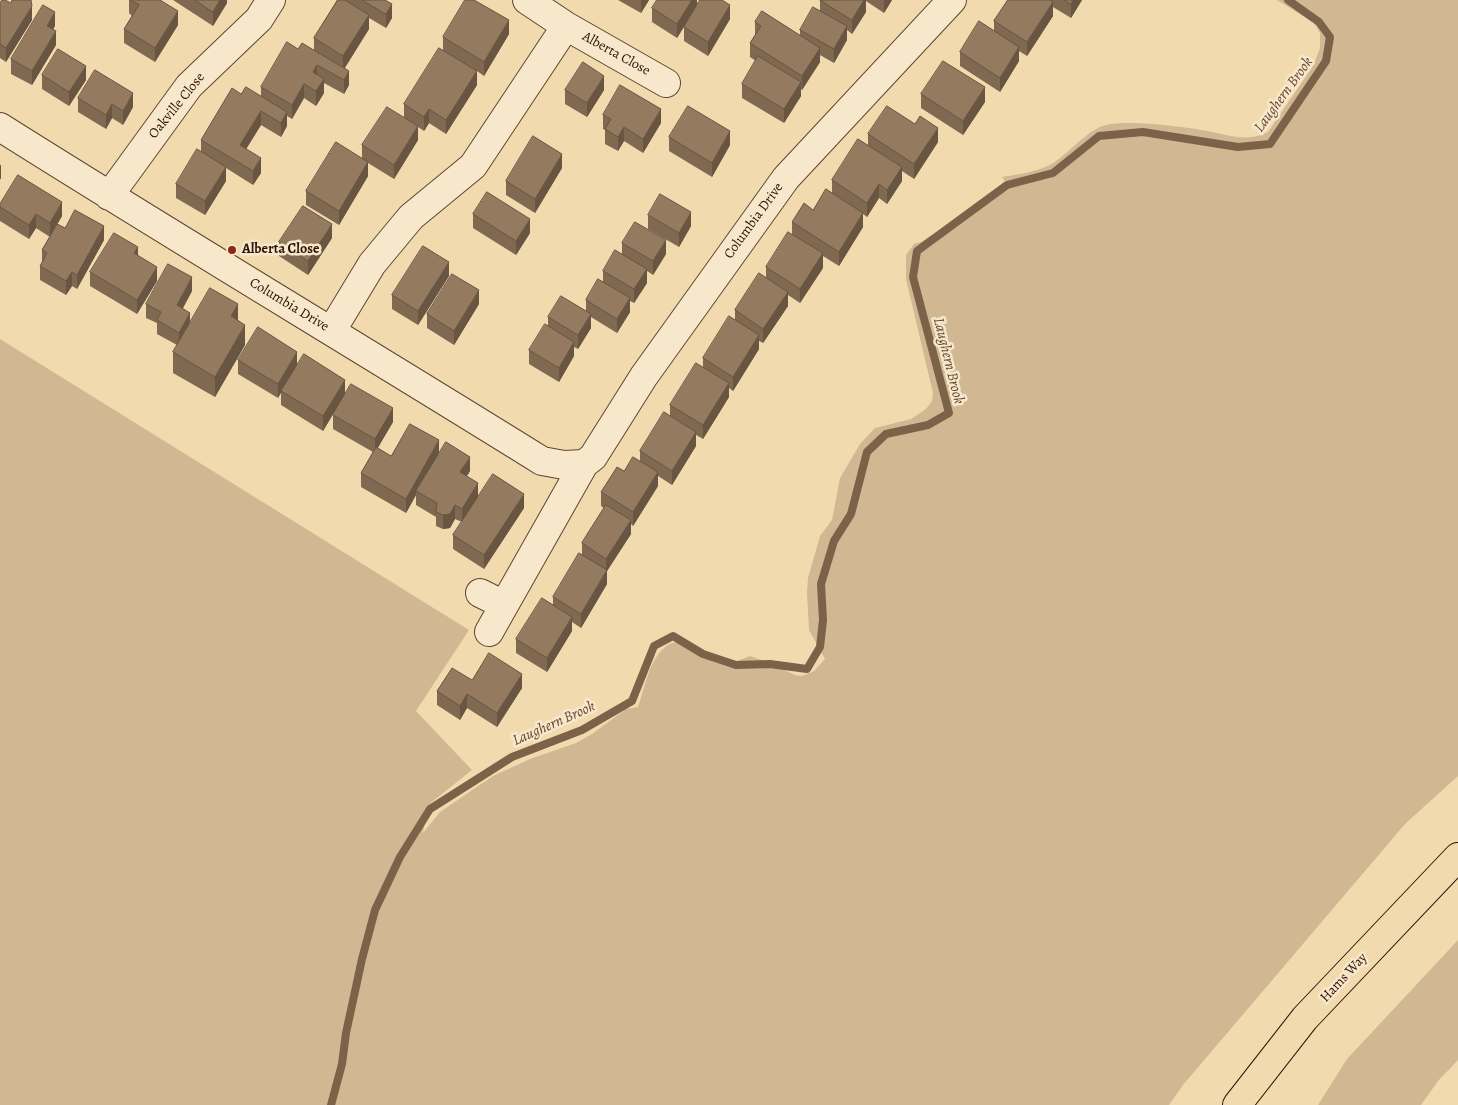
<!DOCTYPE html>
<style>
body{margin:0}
canvas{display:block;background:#f2daaf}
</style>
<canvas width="1458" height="1105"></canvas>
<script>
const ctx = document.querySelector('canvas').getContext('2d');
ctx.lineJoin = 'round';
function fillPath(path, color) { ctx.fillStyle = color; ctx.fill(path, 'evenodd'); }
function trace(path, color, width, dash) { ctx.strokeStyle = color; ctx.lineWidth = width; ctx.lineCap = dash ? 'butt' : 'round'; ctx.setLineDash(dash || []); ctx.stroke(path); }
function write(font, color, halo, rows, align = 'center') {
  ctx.font = font + ' Alegreya,serif'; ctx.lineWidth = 5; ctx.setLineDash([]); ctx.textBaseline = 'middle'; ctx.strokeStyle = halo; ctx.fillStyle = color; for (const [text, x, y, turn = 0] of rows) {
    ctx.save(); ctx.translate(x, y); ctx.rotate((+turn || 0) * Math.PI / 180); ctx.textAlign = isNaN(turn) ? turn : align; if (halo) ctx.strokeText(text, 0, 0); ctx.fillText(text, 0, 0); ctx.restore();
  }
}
const green = new Path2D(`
 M1277,0H1458V776L1405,824L1183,1085L1169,1105H0V339L469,630L416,711L472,770L428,805L423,833L440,812L493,776L530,759L576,743L592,734L626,709L638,707C645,687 649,658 668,645C672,642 678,642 683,640L716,662L727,665L750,656L768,662L795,675L802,676L814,671L825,659L809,630L807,593L808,578L820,536L832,520L840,478L860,444L875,428L911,419L926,409L932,401L933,393L906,279V255L914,244L921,242L947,225L1007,184L1002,177C1019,174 1039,172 1053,163C1069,153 1088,129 1106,125C1128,120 1177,126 1201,130C1225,133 1244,144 1268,132L1313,66L1320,48V33L1314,23Z
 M1458,940V1060L1438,1081L1421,1105H1318L1347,1059Z`);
const stream = new Path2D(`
 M331,1105L342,1064L346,1033L362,959L375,910L400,857L430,809L512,757L582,730L632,701L654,646L673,636L703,654L736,665L770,664L807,669L820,647L823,620L821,584L834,541L851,514L867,452L886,434L928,425L949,413L913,277L917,251L1007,185L1053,173L1099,136L1143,132L1238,147L1270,144L1326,61L1330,37L1319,22L1288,0`);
const minor = new Path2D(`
 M527,0L566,26L666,83
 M0,127C179,240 362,349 542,461L564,465L584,464L593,457L644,376L786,178L952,0
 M109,196L189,86L259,19L271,0
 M332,330L372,264L411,217L473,166L566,26
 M480,593L504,605
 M489,632L584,464`);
const highway = new Path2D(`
 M1237,1105L1305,1018L1458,857`);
const wall = new Path2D(`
 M129,0H160L178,25L155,62L124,43V29L132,16L129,13Z
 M173,0H227V3L213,26Z
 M337,0H385L392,18L386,28L369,18V29L345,68L349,85L344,94L324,83V93L316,106L304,98L292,119L287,116V126L281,137L261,125L246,149L261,173L253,185L226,168V181L205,215L176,198V184L201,152V140L241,94L261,96V87L298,49L314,51V38Z
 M618,0H649L641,13Z
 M697,0V5L730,19L708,56L684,41V27L677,38L652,22V8Z
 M820,0H892L884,13L866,1V12L852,34L847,30V40L834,63L820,55V62L802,90L801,89V96L784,123L742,98V84L756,61L750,57V43L755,35V22L800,35V30L820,10Z
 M1008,0H1082L1071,18L1053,7V16L1027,56L1019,51V61L1000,92L960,66V52L994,31V21Z
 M11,3L32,20L6,62L0,58V4Z
 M55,26L53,29L56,45L32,85L11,74V59Z
 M509,34L484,76L477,71V85L446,134L429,123L424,131L418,127V140L394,179L368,163V176L339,225L306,205V191L362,158V145L404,117V104L443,50V37Z
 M42,75L86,80L69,106L42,89Z
 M565,90H604L587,117L565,104Z
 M921,94L985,102L963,135L921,108Z
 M78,98L133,107L123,125L112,118L106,129L78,112Z
 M603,115L661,123L643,153L624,141L618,151L605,144V130L603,129Z
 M868,134L938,142L914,179L902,171V181L887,204L879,198L867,217L863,214V227L839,266L823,256V268L800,303L788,295V306L763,343L759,341V349L733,391L729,388V397L703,439L696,435V446L672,485L658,476V486L633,526L631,524V534L607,571V584L581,628L572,622V631L547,672L516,653V639L553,605V597L582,555V543L604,508L601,506V492L624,471L640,461V451L670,416V405L703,368V358L735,320V310L766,277V267L792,234V222L813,210L832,193V180L868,145Z
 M669,137L730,145L712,177L669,151Z
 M562,168L535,213L506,195V181Z
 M0,204L62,216L57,224L65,228L104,240L77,289L72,286L66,295L40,280V266L42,263V250L50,237L36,228L29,239L0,221Z
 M473,214L530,233L516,255L473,228Z
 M648,215L691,226L679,247L648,229Z
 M332,238L308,275L279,256V242Z
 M622,243L666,254L653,275L647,271V283L634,303L630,301V312L617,333L591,317V328L578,349L574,347V356L559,382L529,364V350L548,326V317L586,311V300L603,282V271L622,254Z
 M138,256L157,281L137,314L90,286V272Z
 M449,276L418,325L392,309V295Z
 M192,291L183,308L190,322L238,320L245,345L215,397L173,373V352L177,345L157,334V323L146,318V304Z
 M479,304L454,345L427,328V314Z
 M238,360L297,365L345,394L323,431L281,405V392L278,398L238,374Z
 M333,415L393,422L377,448L391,456L439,453L470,471L467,476L478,497L524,508L484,569L453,549V535L462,522L455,519L450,528L443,529L436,526V517L416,505V495L406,513L361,487V473L373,452L333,429Z
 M522,688L497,727L467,708L460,720L437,705V691Z`);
const shadedWall = new Path2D(`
 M220,0H227V3L213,26V12Z
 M641,0H649L641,13Z
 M692,0H697V5L677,38V24Z
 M864,0H866V12L852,34V20Z
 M884,0H892L884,13Z
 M1073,0H1082L1071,18V4Z
 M1053,2V16L1027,56V42Z
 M392,4V18L386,28V14Z
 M730,5V19L708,56V42Z
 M32,6V20L6,62V48Z
 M178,11V25L155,62V48Z
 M55,12V26L47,40V26Z
 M369,15V29L343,70V56Z
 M509,20V34L484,76V62Z
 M847,26V40L834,63V49Z
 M56,31V45L32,85V71Z
 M1019,47V61L1000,92V78Z
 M820,48V62L802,90V76Z
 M317,65V79L313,72Z
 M86,66V80L69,106V92Z
 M349,71V85L344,94V80Z
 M477,71V85L446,134V120Z
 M604,76V90L587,117V103Z
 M324,79V93L316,106V91Z
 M801,82V96L784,123V109Z
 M304,84V98L292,119V105Z
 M985,87V102L963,135V121Z
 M133,93V107L123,125V111Z
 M112,104V118L106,129V115Z
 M429,109V123L424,131V117Z
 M661,109V123L643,153V139Z
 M261,111V125L240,159V145Z
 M287,112V126L281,137V123Z
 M418,126V140L394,179V165Z
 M624,127V141L618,151V137Z
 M938,128V142L914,179V164Z
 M730,131V145L712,177V163Z
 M562,154V168L535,213V199Z
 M261,158V173L253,185V171Z
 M368,162V176L339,225V211Z
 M1,164V178L0,180V166Z
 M226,167V181L205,215V201Z
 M902,167V181L887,204V190Z
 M879,184V198L867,217V203Z
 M62,202V216L50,237V223Z
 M691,212V226L679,247V233Z
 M863,213V227L839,266V252Z
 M36,214V228L29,239V225Z
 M530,219V233L516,255V241Z
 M332,224V238L308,275V261Z
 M104,226V240L77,289V275Z
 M666,240V254L653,275V261Z
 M138,247V261L134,253Z
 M823,253V268L800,303V289Z
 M449,262V276L418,325V311Z
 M157,267V281L137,314V300Z
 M647,269V283L634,303V289Z
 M72,272V286L66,295V281Z
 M192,277V291L177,319V305Z
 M479,290V304L454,345V331Z
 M788,292V306L763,343V329Z
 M630,298V312L617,333V319Z
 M238,304V324L231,316Z
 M190,313V327L179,347V333Z
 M591,314V328L578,349V335Z
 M245,325V345L215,397V377Z
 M759,335V349L733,391V377Z
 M574,342V356L559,382V368Z
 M297,352V366L278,398V384Z
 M345,380V394L323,431V416Z
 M729,383V397L703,439V425Z
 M393,408V422L375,453V439Z
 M696,432V446L672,485V471Z
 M439,440V454L416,491V495L406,513V499Z
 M470,457V471L460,486V472Z
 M658,472V486L633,526V512Z
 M478,483V497L462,523V509Z
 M524,494V508L484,569V555Z
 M455,505V519L450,528L443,529V515Z
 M631,520V534L607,571V584L581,628V614L606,572V559Z
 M572,617V631L547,672V658Z
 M522,674V688L497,727V713Z
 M467,694V708L460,720V706Z`);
const building = new Path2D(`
 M2,0H5L11,3L12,0H31L32,6L6,48L0,44V4Z
 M130,0H160L178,11L155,48L124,29L139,5Z
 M195,0H220L213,12Z
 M338,0H345L369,15L343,56L314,38Z
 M362,0H385L392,4L386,14Z
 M465,0H474L509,20L484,62L443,37Z
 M657,0H692L677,24L652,8Z
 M700,0H722L730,5L708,42L684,27Z
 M820,0H864L852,20Z
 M1008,0H1050L1053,2L1027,42L994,21Z
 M1064,0H1073L1071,4Z
 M43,5L55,12L47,26L56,31L32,71L11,59Z
 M813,7L847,26L834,49L800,30Z
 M762,11L820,48L802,76L750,43L761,26L755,22Z
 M979,21L1019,47L1000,78L960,52Z
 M287,42L298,49L302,43L349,71L344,80L317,65L313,72L324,79L316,91L304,84L292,105L261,87Z
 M439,48L477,71L446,120L429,109L424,117L404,104Z
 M58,49L86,66L69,92L42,75Z
 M758,56L801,82L784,109L742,84Z
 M943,61L985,87L963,121L921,94Z
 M583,62L604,76L587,103L565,90Z
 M95,70L133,93L123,111L112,104L106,115L78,98Z
 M620,85L661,109L643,139L624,127L618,137L605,129L611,119L603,115Z
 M246,87L287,112L281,123L261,111L240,145L261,158L253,171L201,140L232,88L241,94Z
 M688,106L730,131L712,163L669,137Z
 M887,106L915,124L920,116L938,128L914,164L868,134Z
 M387,107L418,126L394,165L362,145Z
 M533,136L562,154L535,199L506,181Z
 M858,139L902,167L887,190L879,184L867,203L832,180Z
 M336,142L368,162L339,211L306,191Z
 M197,149L226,167L205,201L176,184Z
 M18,175L62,202L50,223L36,214L29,225L0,207V204Z
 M826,189L863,213L839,252L792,222L804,203L813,210Z
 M487,192L530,219L516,241L473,214Z
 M660,194L691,212L679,233L648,215Z
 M303,206L332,224L308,261L279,242Z
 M75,210L104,226L77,275L72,272L66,281L40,266L47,253L42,250L57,224L65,228Z
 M635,222L666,240L653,261L622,243Z
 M788,232L823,253L800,289L766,267Z
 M114,233L138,247L134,253L157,267L137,300L90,272Z
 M423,246L449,262L418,311L392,295Z
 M615,250L647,269L634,289L603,271Z
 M168,264L192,277L177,305L190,313L179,333L157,320L161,312L146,304Z
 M759,273L788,292L763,329L735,310Z
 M452,274L479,290L454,331L427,314Z
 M598,279L630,298L617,319L586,300Z
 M210,288L238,304L231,316L245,325L215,377L173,352Z
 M561,296L591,314L578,335L548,317Z
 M729,316L759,335L733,377L703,358Z
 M545,324L574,342L559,368L529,350Z
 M258,327L297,352L278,384L238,360Z
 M304,354L345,380L323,416L281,391Z
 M696,363L729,383L703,425L670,405Z
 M351,384L393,408L375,439L333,415Z
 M664,412L696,432L672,471L640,451Z
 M410,424L439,440L406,499L361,473L376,447L391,456Z
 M446,442L470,457L460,472L478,483L462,509L455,505L450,514L443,515L436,512L437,503L416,491Z
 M633,457L658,472L633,512L601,492L617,467L624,471Z
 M493,474L524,494L484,555L453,535Z
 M606,505L631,520L606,559L582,543Z
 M579,553L607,570L581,614L553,597Z
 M542,598L572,617L547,658L516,639Z
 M489,653L522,674L497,713L467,694L460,706L437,691L452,668L472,680Z`);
const markers = [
 [232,250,5,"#8f2418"]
];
const streetNames = [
 ["Alberta Close",616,54,29],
 ["Oakville Close",177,106,-51],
 ["Columbia Drive",754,221,-54],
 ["Columbia Drive",289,305,31],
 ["Hams Way",1344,978,-47]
];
const poiNames = [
 ["Alberta Close",242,250]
];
const waterNames = [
 ["Laughern Brook",1284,95,-54],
 ["Laughern Brook",948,361,76],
 ["Laughern Brook",554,724,-24]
];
fillPath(green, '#d1b892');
trace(stream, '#7b6249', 8);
trace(minor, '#5f4530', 30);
trace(highway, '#2e1306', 30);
trace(minor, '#f7e7cb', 28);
trace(highway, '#f2daaf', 28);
fillPath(wall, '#7f6951');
fillPath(shadedWall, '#685542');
fillPath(building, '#947a5e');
trace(building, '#685542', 1);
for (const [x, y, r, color] of markers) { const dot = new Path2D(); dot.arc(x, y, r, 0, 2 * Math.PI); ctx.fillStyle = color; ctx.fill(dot); trace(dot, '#f7e7cb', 2); }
write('14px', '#2e1306', '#f7e7cb', streetNames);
write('bold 14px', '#2e1306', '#f7e7cb', poiNames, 'left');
write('italic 15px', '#624733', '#f7e7cb', waterNames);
</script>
